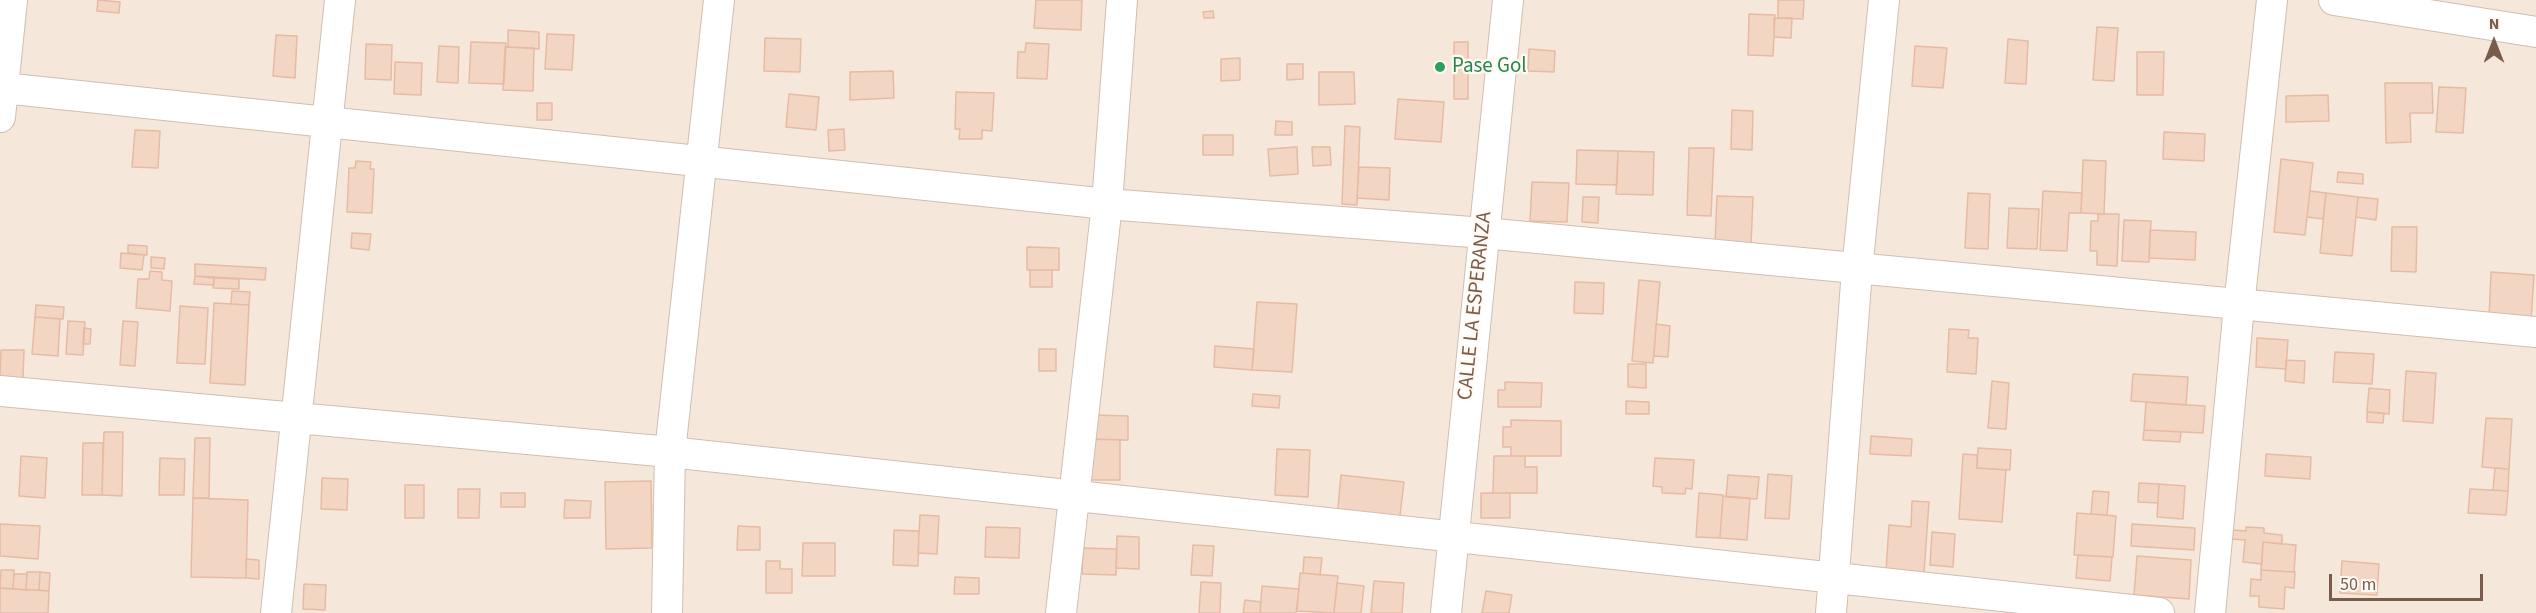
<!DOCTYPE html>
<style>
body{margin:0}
#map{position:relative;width:2536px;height:613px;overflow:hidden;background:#fdf6ec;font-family:"Source Sans 3",sans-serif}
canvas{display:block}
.north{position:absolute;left:2464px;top:12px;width:60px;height:60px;-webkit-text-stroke:4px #fffaf3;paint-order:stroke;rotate:0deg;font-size:16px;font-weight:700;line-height:24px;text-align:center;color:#7a5c4d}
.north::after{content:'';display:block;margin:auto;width:21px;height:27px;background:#7a5c4d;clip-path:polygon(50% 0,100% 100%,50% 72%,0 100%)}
.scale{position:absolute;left:2329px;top:574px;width:154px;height:27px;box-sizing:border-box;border:3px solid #7a5c4d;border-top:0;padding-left:8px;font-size:18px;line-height:21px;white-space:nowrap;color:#7a5c4d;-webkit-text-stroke:4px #fffaf3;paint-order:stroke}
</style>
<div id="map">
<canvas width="2536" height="613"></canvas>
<div class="north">N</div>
<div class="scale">50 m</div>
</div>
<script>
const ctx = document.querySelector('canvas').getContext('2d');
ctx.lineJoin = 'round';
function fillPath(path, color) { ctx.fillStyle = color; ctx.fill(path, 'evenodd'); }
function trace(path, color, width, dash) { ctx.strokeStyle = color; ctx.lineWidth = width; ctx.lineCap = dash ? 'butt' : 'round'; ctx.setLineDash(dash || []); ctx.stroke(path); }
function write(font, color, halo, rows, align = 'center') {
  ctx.font = font + ' "Source Sans 3",sans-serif'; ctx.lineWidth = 4.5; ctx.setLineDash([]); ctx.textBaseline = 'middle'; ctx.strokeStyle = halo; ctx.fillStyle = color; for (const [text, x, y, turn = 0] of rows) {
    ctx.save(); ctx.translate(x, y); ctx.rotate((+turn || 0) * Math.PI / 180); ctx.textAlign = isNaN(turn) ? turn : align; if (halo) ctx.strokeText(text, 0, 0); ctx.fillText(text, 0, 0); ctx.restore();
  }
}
const residential = new Path2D(`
 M12,0H2536V613H0V88Z`);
const building = new Path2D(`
 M98,0L120,2L119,13L97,11Z
 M1036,0H1082L1081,30L1034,28Z
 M1778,0H1804L1803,19L1778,18Z
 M1213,11L1214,18H1204L1203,12Z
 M1749,14L1775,15L1773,56L1748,55Z
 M1774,18H1792L1791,38L1774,37Z
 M2097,27L2118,28L2114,81L2093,80Z
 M508,30L539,32V49L508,47Z
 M547,34L574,35L572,70L545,69Z
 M276,35L297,36L295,78L273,76Z
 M765,38L801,39L800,72L764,71Z
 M2008,39L2028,41L2026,84L2005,83Z
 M471,42L506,43L504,84L469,83Z
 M1454,42H1468V99H1454Z
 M1026,43L1049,44L1047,79L1017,78L1018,52H1025Z
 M366,44L392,45L391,80L365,79Z
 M439,46L459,47L458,83L437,82Z
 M1915,46L1947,48L1943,88L1912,86Z
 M505,47L534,48L533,91L503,90Z
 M1529,49L1555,51L1554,72L1528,71Z
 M2137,52H2164L2163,95H2137Z
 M1240,58V80L1221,81V59Z
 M395,62L422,63L421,95L394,94Z
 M1287,64H1303V79L1287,80Z
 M893,71L894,98L850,100V72Z
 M1319,72H1354L1355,104L1319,105Z
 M2385,83H2432L2433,113H2410L2411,142L2386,143Z
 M2439,87L2466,88L2463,133L2436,132Z
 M956,92L994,93L992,131L982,130V139H959L960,129H955Z
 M789,94L819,97L816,130L786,127Z
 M2328,95L2329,121L2286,122V96Z
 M1398,99L1444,102L1441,142L1395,139Z
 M537,103H552V120H537Z
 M1732,110L1753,111L1752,150L1731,149Z
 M1276,121L1292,122V135H1275Z
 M1345,126L1360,127L1357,205L1342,204Z
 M844,129L845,150L829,151L828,130Z
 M135,130L160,131L158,168L132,167Z
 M2164,132L2205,134L2204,161L2163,159Z
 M1203,135H1233V155H1203Z
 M1297,147L1298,174L1270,176L1268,149Z
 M1312,147H1330L1331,165L1313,166Z
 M1689,148H1714L1711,216L1687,215Z
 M1577,150L1618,151L1617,185L1576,184Z
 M1618,151L1654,152L1653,195L1616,194Z
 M2281,159L2313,163L2305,235L2274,232Z
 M2083,160L2106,161L2104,214L2081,213Z
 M356,161L371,162L370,169H374L372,213L347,212L349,168H355Z
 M1359,167L1390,168L1389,200L1357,198Z
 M2338,172L2363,174V184L2337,182Z
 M1532,182L1569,183L1567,222L1530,221Z
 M2043,191L2082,193L2081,213H2069L2067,251L2040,250Z
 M2310,191L2326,193L2323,219L2307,217Z
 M1968,193L1990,194L1988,249L1965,248Z
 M2326,193L2358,197L2352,256L2320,253Z
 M1717,196L1753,197L1751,246L1715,244Z
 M1583,197H1599L1598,223L1582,222Z
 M2358,197L2378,199L2376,220L2356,217Z
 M2009,208L2039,209L2037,249L2007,248Z
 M2098,214H2119L2117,266L2097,265V251H2090L2091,221H2098Z
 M2124,220L2151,221L2149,262L2122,261Z
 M2392,227H2417L2416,272L2391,271Z
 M2150,230L2196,232L2195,260L2149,258Z
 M352,233L371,234L369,250L351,248Z
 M128,245L147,246V255L128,253Z
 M1027,247L1059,248V270H1027Z
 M121,253L144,255L142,270L120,268Z
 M151,257L165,258L164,269L151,268Z
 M195,264L266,268L265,280L195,276Z
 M1030,270H1052V287H1030Z
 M150,271L162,272V280L172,281L170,311L136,308L138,279H149Z
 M2491,272L2534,275L2531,321L2489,319Z
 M195,276L214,278V285L194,284Z
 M214,278L239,279V289L213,288Z
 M1639,280L1660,282L1653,363L1632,361Z
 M1575,282L1604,283L1603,314L1574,313Z
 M232,291L250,292L249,305L231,304Z
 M1257,302L1297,304L1292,372L1252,370Z
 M214,303L249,305L245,385L210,383Z
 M36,305L64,307L63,319L35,317Z
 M180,306L208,308L205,364L177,363Z
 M35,317L60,319L58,356L32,354Z
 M68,321L85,322L83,355L66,354Z
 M123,321L138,322L135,366L120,365Z
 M1656,324L1670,326L1668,357L1654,356Z
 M84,328L91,329L90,344H83Z
 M1949,329L1969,330L1968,338H1978L1976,374L1947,372Z
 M2257,338L2288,340L2286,369L2256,367Z
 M1215,346L1254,349L1252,370L1214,367Z
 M1039,349H1056V371H1039Z
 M1,350H24L23,378L0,377Z
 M2335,352L2374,354L2372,384L2333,382Z
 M2286,360L2305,361L2304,383L2285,381Z
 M1628,364H1646V388L1628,387Z
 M2406,371L2436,373L2433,423L2403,421Z
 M2133,374L2188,377L2186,405L2131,401Z
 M1992,381L2009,383L2006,429L1988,428Z
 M1505,382L1542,383L1541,407H1498V390H1505Z
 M2369,388L2390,390L2389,414L2367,412Z
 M1253,394L1280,396L1279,408L1252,406Z
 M1626,401L1649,402V414H1626Z
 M2146,402L2205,406L2203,433L2144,430Z
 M2367,412L2384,413L2383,423L2367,422Z
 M1095,415L1128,416V440L1094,439Z
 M2486,418L2512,419L2509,469L2482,467Z
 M1511,420L1561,421V456H1511V447H1503V427H1511Z
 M2144,430L2181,432L2180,442L2143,440Z
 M104,432H123L122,496L102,495Z
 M1871,436L1912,439L1911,456L1870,454Z
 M195,438H210L209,498H193Z
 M1087,439L1120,440V480H1086Z
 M83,443H103L102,495H82Z
 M1978,448L2011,450L2010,470L1977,468Z
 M1277,449L1310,450L1308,497L1275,495Z
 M1963,454L1977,455V468L2006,470L2002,522L1959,519Z
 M2266,454L2311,457L2310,479L2265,476Z
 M21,456L47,458L45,498L19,496Z
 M1494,456H1525V467H1537V493H1493Z
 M160,458L185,459L184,495H159Z
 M1655,458L1694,460L1692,489L1686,488L1685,494L1662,493V487L1653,486Z
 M2495,468L2509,469L2508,491L2493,490Z
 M1768,474L1792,476L1789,519L1765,518Z
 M1341,475L1404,482L1399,524L1337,518Z
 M1728,475L1759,477L1757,499L1726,497Z
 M322,478L348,479L347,510L321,509Z
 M651,481L652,548L606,549L605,482Z
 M2139,483L2159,484L2158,503L2138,502Z
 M2159,484L2185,486L2183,519L2157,517Z
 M405,485H424V518H405Z
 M458,489H480L479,518H458Z
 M2470,489L2508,491L2506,515L2468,513Z
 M2093,491L2109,492L2107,515L2091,514Z
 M501,493H525V507H501Z
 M1481,493H1510V518H1481Z
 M1699,493L1723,495L1720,538L1696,537Z
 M1723,496L1750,498L1747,540L1720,538Z
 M193,498L248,500L246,578L191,577Z
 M565,500L591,501L590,518H564Z
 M1912,501L1929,502L1924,573L1886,571L1889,525L1911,527Z
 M2077,513L2116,516L2113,557L2074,555Z
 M920,515L939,516L937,554L918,553Z
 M0,524L40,526L38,559L0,556Z
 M2132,524L2195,528L2194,550L2131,546Z
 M738,526L760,527V550H737Z
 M986,527L1020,528L1019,558L985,557Z
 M2246,527L2264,528V533L2282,535V544L2263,542L2262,564L2243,562L2245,540L2232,539L2233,530L2246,531Z
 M894,530L919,531L918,566L893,565Z
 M1932,532L1955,534L1953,567L1930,565Z
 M1117,536L1139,537V569L1116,568Z
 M2263,542L2296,545L2294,572L2261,570Z
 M803,543H835V576H802Z
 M1193,545L1214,546L1212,576L1191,575Z
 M1083,548L1117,549L1116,575L1082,574Z
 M2078,555L2112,557L2110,581L2076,578Z
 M2137,556L2191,560L2189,599L2134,595Z
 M1304,557L1322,558L1320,575L1303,573Z
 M246,559L259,560V579L246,578Z
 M766,561H780V569H792V593H766Z
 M2342,561L2379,564L2377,595L2340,593Z
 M1,570H14L13,589L0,588Z
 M2261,570L2295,572L2294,588L2285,587L2284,609L2259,607V596H2250L2251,579L2261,580Z
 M27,572H40L39,590H26Z
 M40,572L50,573L49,591L39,590Z
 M1300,573L1338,576L1334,613L1297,611Z
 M14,574H27L26,590L13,589Z
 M955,577L979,578V594H954Z
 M1374,581L1404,583L1402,613H1371Z
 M1201,582L1221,583L1220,613H1199Z
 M1337,583L1364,586L1361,613H1334Z
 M304,584L326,585L325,610L303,609Z
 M1262,586L1299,589L1296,613H1260Z
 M0,588L49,591L48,613H0Z
 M1486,591L1512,595L1509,613H1482Z
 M1245,600L1261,602L1260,613H1243Z`);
const minor = new Path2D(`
 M2334,0L2536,32
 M3,88L1107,204L1484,233L2536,332
 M0,117L12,0
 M0,391L670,452L2159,613
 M276,613L340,0
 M667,613L670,452L719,0
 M1061,613L1107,204L1122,0
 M1446,613L1508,0
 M1831,613L1857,270L1884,0
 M2210,613L2239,306L2272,0`);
const markers = [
 [1440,67,6,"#2e9e5b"]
];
const leisureNames = [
 ["Pase Gol",1452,67]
];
const streetNames = [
 ["CALLE LA ESPERANZA",1476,306,-84]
];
fillPath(residential, '#f5e8da');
fillPath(building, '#f3d5c3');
trace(building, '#e6bba3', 1.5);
trace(minor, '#d1beb0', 32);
trace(minor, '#fff', 30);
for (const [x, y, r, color] of markers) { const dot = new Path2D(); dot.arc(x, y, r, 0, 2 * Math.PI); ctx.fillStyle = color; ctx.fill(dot); trace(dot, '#fffaf3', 2); }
write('21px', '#27864d', '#fffaf3', leisureNames, 'left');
write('21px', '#7a5c4d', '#fffaf3', streetNames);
</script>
